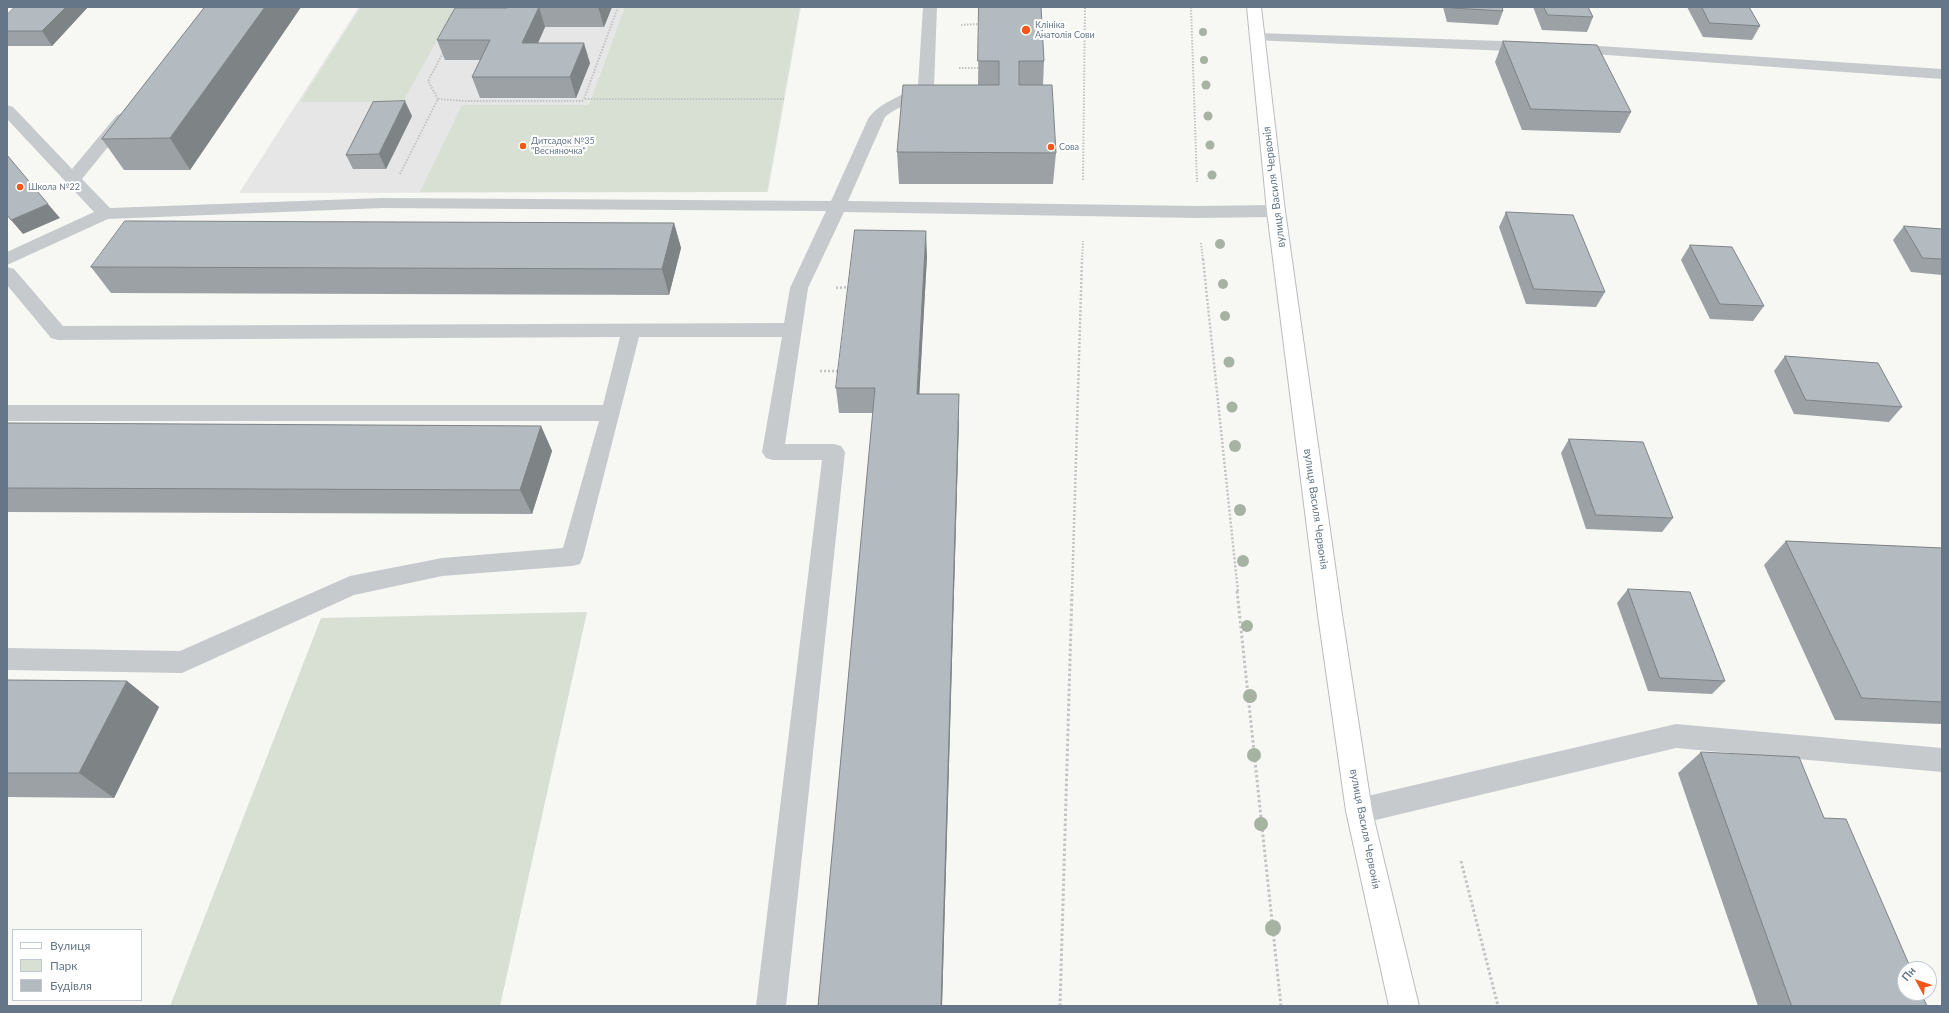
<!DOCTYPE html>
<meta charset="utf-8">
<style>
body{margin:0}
#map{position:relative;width:1949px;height:1013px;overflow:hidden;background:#f7f7f4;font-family:Lato,sans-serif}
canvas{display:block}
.frame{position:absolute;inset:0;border:8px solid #647687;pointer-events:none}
.legend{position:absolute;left:12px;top:929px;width:130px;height:72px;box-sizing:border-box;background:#fff;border:1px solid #c1c8cf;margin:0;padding:5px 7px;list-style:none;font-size:12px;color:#647687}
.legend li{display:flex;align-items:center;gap:8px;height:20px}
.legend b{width:20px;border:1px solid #c1c8cf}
.north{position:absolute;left:1897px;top:961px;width:40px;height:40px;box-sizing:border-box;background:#fff;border:1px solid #c1c8cf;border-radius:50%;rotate:310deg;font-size:11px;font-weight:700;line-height:16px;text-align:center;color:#647687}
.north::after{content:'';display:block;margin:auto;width:14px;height:18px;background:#f25619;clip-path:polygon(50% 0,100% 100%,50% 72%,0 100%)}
</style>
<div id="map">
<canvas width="1949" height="1013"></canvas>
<div class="frame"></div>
<ul class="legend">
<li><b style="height:5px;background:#fff"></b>Вулиця</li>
<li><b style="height:11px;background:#d8e0d4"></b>Парк</li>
<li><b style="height:11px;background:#b4bbc0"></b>Будівля</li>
</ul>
<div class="north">Пн</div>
</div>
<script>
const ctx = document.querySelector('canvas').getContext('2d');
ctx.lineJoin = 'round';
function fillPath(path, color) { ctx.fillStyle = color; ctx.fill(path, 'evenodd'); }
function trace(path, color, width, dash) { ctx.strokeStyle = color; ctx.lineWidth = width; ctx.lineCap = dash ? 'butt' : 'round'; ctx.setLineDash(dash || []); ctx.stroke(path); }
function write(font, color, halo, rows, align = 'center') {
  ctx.font = font + ' Lato,sans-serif'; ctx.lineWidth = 4; ctx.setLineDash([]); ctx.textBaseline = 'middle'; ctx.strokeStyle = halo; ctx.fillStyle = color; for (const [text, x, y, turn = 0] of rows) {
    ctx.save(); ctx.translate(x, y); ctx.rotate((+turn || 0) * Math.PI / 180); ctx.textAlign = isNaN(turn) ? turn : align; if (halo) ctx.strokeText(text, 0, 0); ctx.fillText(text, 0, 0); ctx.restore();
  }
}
const built = new Path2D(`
 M359,7H801L768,192L239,193Z`);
const green = new Path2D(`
 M361,7H455L403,102H300Z
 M625,7H800L767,192H420L462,105H589Z
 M587,612L500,1006H170L321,618Z`);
const pathFar2 = new Path2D(`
 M618,7L584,99H784
 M1191,7L1197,182
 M961,25L979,24
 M959,68H978
 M438,99L464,101H582L584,99
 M400,174L438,99L428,81L444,51
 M1083,180L1085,7
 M1201,243L1203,260
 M1082,260L1083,241`);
const pathFar1 = new Path2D(`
 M1203,259L1238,592
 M836,288L851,287
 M820,371H839
 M1072,592L1082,259`);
const path = new Path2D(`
 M1237,591L1281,1006
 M1461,861L1498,1006
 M1060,1006L1072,591`);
const minor = new Path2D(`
 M923,7H937L934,87C923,103 899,104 885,117L848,201L1197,206L1276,205L1282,207L1285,211L1282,215L1276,217L1197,218L844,212L808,288L785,444H834L841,446L845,452L786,1006H756L822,460H773L766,458L762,452L782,337H639L583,557L580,564L572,566L442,576L354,595L182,673L7,670V648L180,651L350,576L442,558L563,548L599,421H7V405H603L620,337L58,340L51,338L7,285V267L14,269L63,326L784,323L790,288L826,211L382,208L108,219L7,265V252L94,212L7,119V105L13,107L72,169L117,115L123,113L129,115L131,118L129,121L82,179L110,208L382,198L831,201L868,119C880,101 901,98 918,85Z
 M1257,33L1532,42L1537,44L1540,47L1537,50L1532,52L1252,40L1250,37L1252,34Z
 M1570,44L1942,69V79L1565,52L1562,49L1565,46Z
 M1676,724L1942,748V772L1676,748L1359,824L1350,820L1346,811L1350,802L1359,798Z`);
const major = new Path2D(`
 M1247,7H1261L1285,211L1342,615L1372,811L1419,1006H1389L1346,811L1318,615L1267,211Z`);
const trees = [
 [1203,32,4],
 [1204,60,4],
 [1206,85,4.5],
 [1208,116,4.5],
 [1210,145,4.5],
 [1212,175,4.5],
 [1220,244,5],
 [1223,284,5],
 [1225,316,5],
 [1229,362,5.5],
 [1232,407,5.5],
 [1235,446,6],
 [1240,510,6],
 [1243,561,6],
 [1247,626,6],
 [1250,696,7],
 [1254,755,7],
 [1261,824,7],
 [1273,928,8]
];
const wall = new Path2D(`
 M15,7H88L52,46H7V31Z
 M205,7H301L190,170H124L102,139Z
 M507,7H612L604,27H545L538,43L590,63L576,98H480L472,77L480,60H445L437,40L507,8Z
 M979,7L1044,61L1043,85L1056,153L1053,184H899L897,152L978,85Z
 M1443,7H1502L1503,11L1498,25L1447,22Z
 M1533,7H1588L1593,17L1587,32L1542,30Z
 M1687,7H1749L1760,26L1752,40L1703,37Z
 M1503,41L1631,112L1620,133L1522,130L1495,62Z
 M412,116L386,169H353L346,155Z
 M1506,212L1605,292L1596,307L1526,304L1499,227Z
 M674,223L681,248L669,295L111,293L91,267Z
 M1904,226L1942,229V275L1911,272L1893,240Z
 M1690,245L1764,306L1753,321L1710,319L1681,260Z
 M927,256L919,394L959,419L942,1006H818L873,413H839L836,388Z
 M1785,356L1902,407L1889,422L1794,414L1774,371Z
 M7,423L541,426L552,451L532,514L7,512Z
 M1569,439L1673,518L1662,532L1586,529L1561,453Z
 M1786,541L1942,548V724L1835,720L1764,565Z
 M1628,589L1725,681L1712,694L1648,691L1617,603Z
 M7,680L127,681L159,707L114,798L7,797Z
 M1701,752L1824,818L1927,1006H1758L1678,773Z`);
const shadedWall = new Path2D(`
 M66,7H88L52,46L42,31Z
 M265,7H301L190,170L170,138Z
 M539,7L545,27L529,63L522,43Z
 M598,7H612L604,27Z
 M584,43L590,63L576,98L570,77Z
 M405,101L412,116L386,169L379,154Z
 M48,204L60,218L23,234L11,220Z
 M674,223L681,248L669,295L662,269Z
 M926,231L927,256L918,419L917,394Z
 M959,394V419L942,1006H941Z
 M541,426L552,451L532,514L520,490Z
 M127,681L159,707L114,798L79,773Z`);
const building = new Path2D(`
 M15,7H66L42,31H7V15Z
 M205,7H265L170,138L102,139Z
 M507,7H539L522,43H584L570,77H472L490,40H437L455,8H507Z
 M979,7H1041L1044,61H1019V85H1052L1056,153L897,152L903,85H999V61H978Z
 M1452,7H1502L1503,11L1452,8Z
 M1544,7H1588L1593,17L1548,15Z
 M1702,7H1749L1760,26L1710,23Z
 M1503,41L1597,45L1631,112L1531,109Z
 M405,101L379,154L346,155L373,102Z
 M7,155L48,204L11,220L7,215Z
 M1506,212L1573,215L1605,292L1534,289Z
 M125,221L674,223L662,269L91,267Z
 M1904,226L1942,229V259L1923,258Z
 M855,230L926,231L917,394H959L941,1006H818L875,388H836Z
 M1690,245L1732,247L1764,306L1720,304Z
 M1785,356L1878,363L1902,407L1806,400Z
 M7,423L541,426L520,490L7,488Z
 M1569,439L1643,442L1673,518L1596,515Z
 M1786,541L1942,548V702L1862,698Z
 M1628,589L1690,592L1725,681L1660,678Z
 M7,680L127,681L79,773H7Z
 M1701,752L1799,757L1824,818L1846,819L1911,969H1905V993H1921L1927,1006H1792Z`);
const markers = [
 [1026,30,5,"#f25619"],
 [523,146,4,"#f25619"],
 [1051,147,4,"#f25619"],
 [20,187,4,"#f25619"]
];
const farPoinames = [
 ["Клініка",1035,25],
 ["Анатолія Сови",1035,35],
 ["Дитсадок №35",531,141],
 ["\"Весняночка\"",531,151],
 ["Сова",1059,147],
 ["Школа №22",28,187]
];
const streetNames = [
 ["вулиця Василя Червонія",1274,187,-97],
 ["вулиця Василя Червонія",1316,509,82],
 ["вулиця Василя Червонія",1365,829,79]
];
fillPath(built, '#e5e6e5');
fillPath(green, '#d8e0d4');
trace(major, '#b9bdc1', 2);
trace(pathFar2, '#c2c3c5', 2, [1.5, 1.5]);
trace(pathFar1, '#c2c3c5', 2.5, [2, 2]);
trace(path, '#c2c3c5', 3, [2.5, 2.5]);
fillPath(minor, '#c6cacd');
fillPath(major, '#fff');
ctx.fillStyle = '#a6b2a2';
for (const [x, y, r] of trees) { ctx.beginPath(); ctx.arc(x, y, r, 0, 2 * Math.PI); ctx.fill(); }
fillPath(wall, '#9ba1a5');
fillPath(shadedWall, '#7e8386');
fillPath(building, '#b4bbc0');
trace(building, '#7e8386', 1);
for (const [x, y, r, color] of markers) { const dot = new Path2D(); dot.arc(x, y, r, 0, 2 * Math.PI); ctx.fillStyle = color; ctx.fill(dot); trace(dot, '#fff', 1.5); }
write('9px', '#647687', '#fff', farPoinames, 'left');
write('11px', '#647687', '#fff', streetNames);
</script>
